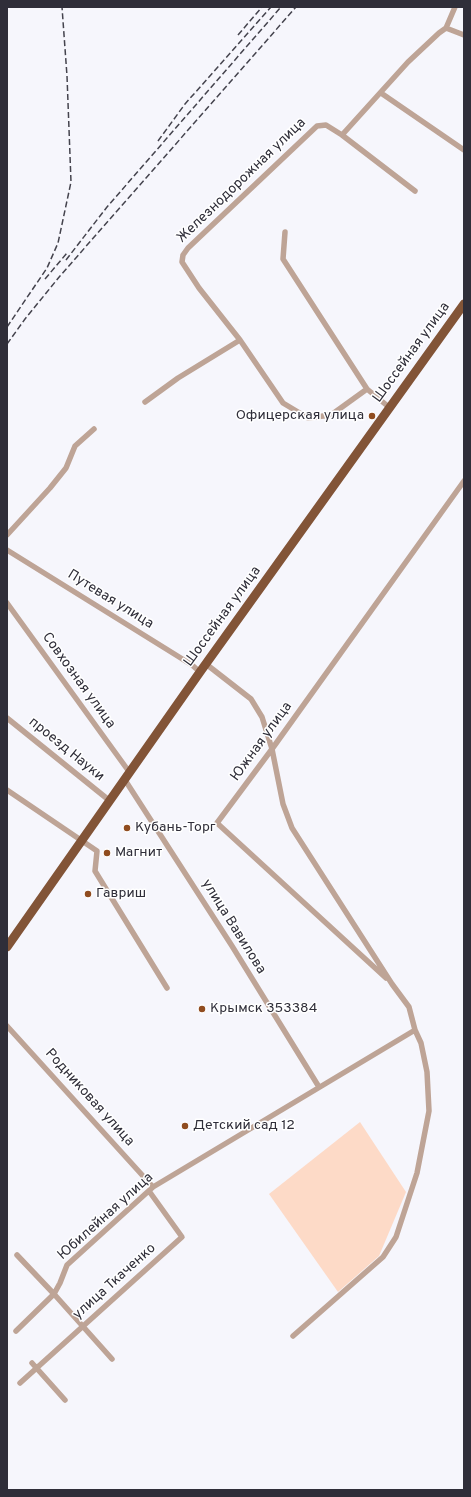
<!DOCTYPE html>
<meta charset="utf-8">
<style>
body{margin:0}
#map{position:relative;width:471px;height:1497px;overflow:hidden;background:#f6f6fc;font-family:Overpass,sans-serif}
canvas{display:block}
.frame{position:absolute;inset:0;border:8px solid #2f2e39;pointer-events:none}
</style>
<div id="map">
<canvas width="471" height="1497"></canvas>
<div class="frame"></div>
</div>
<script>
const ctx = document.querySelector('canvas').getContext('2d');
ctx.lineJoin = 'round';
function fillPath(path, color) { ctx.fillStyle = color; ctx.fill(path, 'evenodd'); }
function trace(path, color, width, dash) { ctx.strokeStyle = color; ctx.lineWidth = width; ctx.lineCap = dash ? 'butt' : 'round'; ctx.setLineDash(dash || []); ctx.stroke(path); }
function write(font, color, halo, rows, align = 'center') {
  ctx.font = font + ' Overpass,sans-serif'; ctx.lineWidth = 3; ctx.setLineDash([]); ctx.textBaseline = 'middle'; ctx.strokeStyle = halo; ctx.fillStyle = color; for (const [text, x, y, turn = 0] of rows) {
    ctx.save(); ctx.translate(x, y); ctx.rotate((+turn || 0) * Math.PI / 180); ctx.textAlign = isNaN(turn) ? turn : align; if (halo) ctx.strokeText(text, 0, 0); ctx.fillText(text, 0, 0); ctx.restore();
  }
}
const green = new Path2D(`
 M360,1122L406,1192L379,1256L338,1292L269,1194Z`);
const minor = new Path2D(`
 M446,28L464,35
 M381,93L464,150
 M342,135L415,191
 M285,232L283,259L367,389L390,408
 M240,340L199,288L182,262L183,255L188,248L317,126L326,125L342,135L408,62L439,33L446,28L455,7
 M145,402L178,378L240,340L283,403L308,418L331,415L367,389
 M7,535L50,488L66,468L75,446L94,429
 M7,550L192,665L200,672
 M7,603L130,773
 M206,664L251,699L262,717L272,749L283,804L292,828L392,984L409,1007L415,1030L421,1043L427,1072L429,1111L417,1173L396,1237L383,1257L293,1336
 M7,718L110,801
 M125,780L232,946L319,1087
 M7,790L97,851L95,871L167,988
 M386,978L217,823L272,749L464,481
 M7,1026L153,1187
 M17,1255L54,1294L112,1359
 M16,1331L54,1294L60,1283L67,1265L153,1187L415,1030
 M32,1363L65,1400
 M20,1383L182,1237L149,1191`);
const trunk = new Path2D(`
 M7,947L200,672L464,304`);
const rail = new Path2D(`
 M238,35L262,7
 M158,141L185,104L271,7
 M66,260L107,207L281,7
 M45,279L67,253
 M7,327L47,268L58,243L71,182L67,76L62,7
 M7,344L25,319L60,276L296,7`);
const markers = [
 [372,416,4,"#904c1f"],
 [127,828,4,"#904c1f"],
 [107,853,4,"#904c1f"],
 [88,894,4,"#904c1f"],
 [202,1009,4,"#904c1f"],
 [185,1126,4,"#904c1f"]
];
const streetNames = [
 ["Железнодорожная улица",242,181,-44],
 ["Шоссейная улица",412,353,-54],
 ["Путевая улица",110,600,32],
 ["Шоссейная улица",223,617,-54],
 ["Совхозная улица",78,681,54],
 ["Южная улица",262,742,-54],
 ["проезд Науки",66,750,39],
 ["улица Вавилова",233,927,58],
 ["Родниковая улица",89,1098,48],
 ["Юбилейная улица",106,1217,-42],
 ["улица Ткаченко",115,1282,-42]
];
const poiNames = [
 ["Офицерская улица",364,416,"right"],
 ["Кубань-Торг",135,828],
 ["Магнит",115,853],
 ["Гавриш",96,894],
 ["Крымск 353384",210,1009],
 ["Детский сад 12",193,1126]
];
fillPath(green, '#fddac7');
trace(minor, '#bea496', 5.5);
trace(trunk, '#825437', 9);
trace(rail, '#44434d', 1.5, [6, 3]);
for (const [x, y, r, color] of markers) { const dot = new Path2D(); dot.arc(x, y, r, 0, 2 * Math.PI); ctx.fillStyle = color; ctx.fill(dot); trace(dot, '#fff', 1.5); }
write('14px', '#2f2e39', '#fff', streetNames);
write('14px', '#2f2e39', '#fff', poiNames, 'left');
</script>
